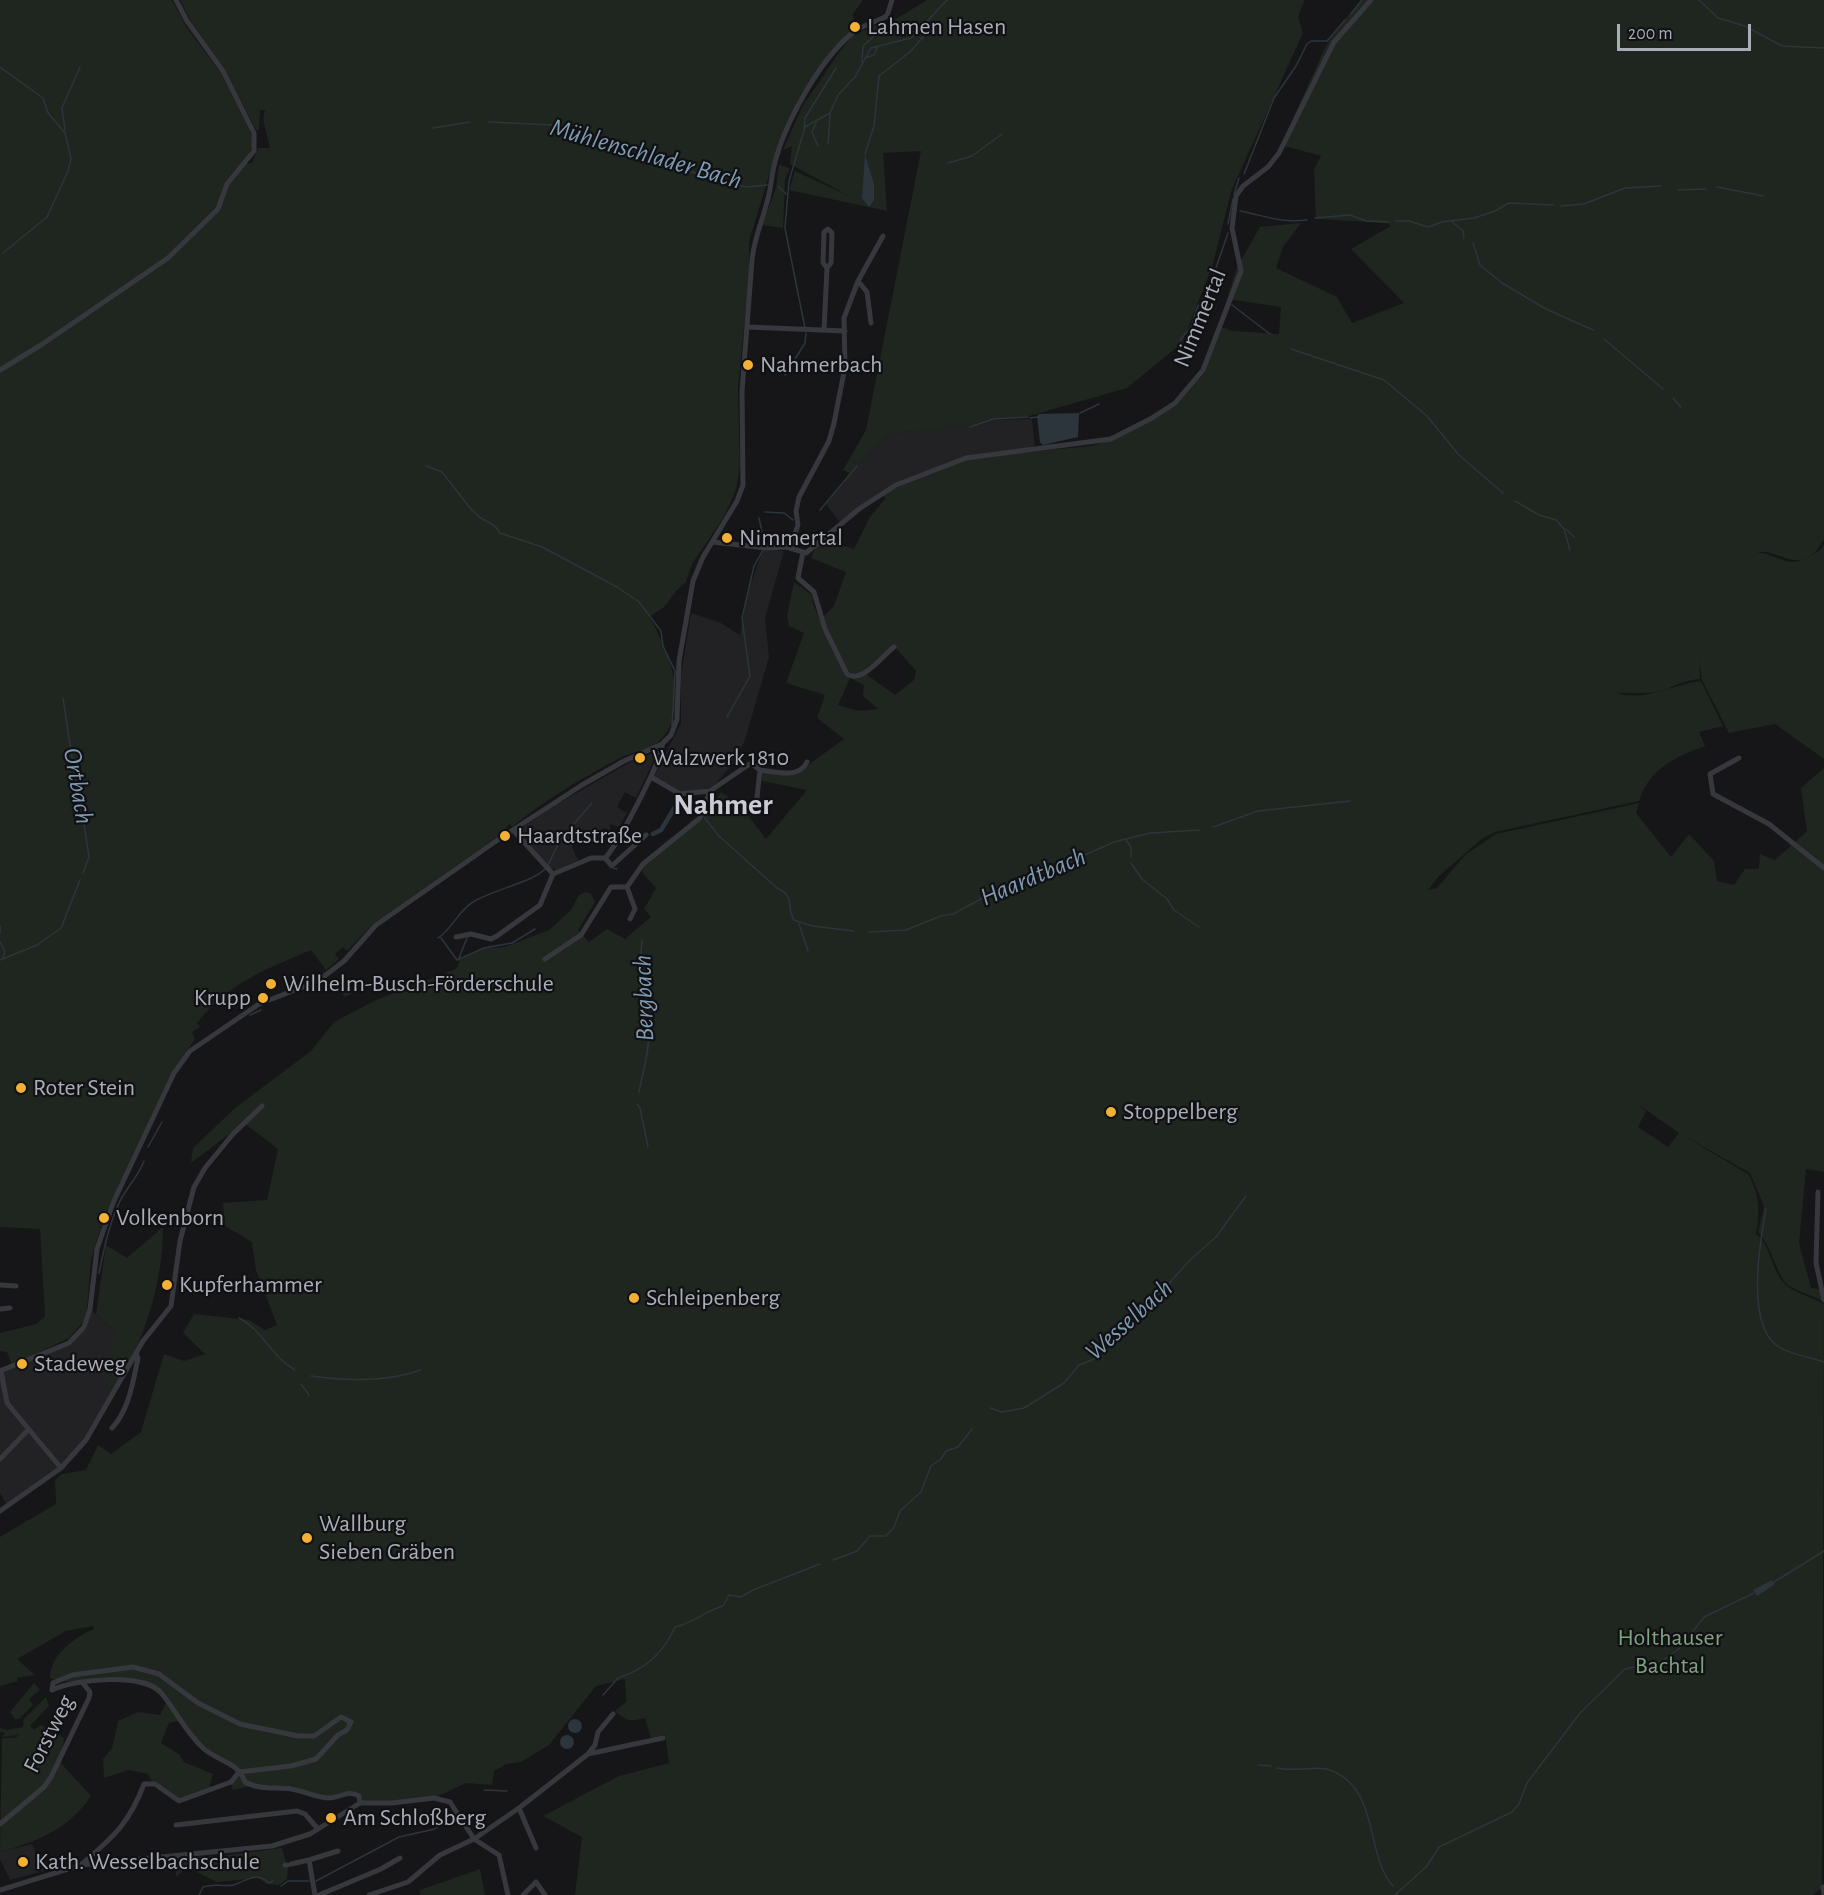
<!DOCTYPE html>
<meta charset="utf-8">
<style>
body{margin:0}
#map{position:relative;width:1824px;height:1895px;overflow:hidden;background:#161618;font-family:"Alegreya Sans",sans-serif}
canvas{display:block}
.scale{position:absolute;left:1617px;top:24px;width:134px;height:27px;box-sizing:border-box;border:3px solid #a8adb8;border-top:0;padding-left:8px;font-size:18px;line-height:21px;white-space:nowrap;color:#a8adb8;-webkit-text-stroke:4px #111113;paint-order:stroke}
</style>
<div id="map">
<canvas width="1824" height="1895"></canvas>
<div class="scale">200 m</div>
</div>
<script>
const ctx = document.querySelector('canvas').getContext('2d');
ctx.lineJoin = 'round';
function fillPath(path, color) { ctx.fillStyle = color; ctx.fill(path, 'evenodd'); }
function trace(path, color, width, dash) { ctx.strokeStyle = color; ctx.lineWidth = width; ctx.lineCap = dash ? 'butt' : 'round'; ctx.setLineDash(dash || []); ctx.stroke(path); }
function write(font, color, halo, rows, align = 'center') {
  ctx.font = font + ' "Alegreya Sans",sans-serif'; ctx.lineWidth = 4.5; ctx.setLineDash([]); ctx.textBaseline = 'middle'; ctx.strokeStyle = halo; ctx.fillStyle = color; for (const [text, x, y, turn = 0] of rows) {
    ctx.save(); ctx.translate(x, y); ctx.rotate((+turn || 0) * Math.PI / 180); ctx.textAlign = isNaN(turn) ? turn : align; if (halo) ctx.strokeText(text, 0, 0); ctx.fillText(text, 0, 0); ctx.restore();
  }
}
const built = new Path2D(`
 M1026,419L1032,420L1035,450L890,487L841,524L826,504L846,481L850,473L888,434L992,420Z
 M763,549L784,551L765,618L769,657L745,740L734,762L713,787L683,793L654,776L681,723V676L691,613L721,623L740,635L747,596Z
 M658,751L636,798L625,792L617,807L627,813L619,827L610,824V831L604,828L599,836L586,830L572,847L578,860L557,870L550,868L520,835L519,830L552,807L632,761Z
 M90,1309L117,1333L116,1389L86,1440L69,1460L8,1507L0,1493V1371L78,1336Z
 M32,1844L39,1861L49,1864L51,1869L10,1880L0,1859V1852Z`);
const green = new Path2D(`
 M0,0H172L187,28L221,73L250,128L253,144L245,164L252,163L258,148H270L263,119L265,110H260L259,131L256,130L225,70L190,20L180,0H863L853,14L855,27L816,72L798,101L780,140L749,241V277L738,388L740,466L736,490L723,518L692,564L686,582L677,590L664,607L649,617C668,647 690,704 664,736C653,750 635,751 620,758C582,778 545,800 512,827L510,824L497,837L373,924L347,951L343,947L335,954L339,959L326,970L311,950C263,971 231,981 197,1023L200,1027L192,1032L195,1039L170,1076L105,1215L91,1260L87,1309L83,1322L69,1338L12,1365L7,1352L0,1351V1333L37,1324L45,1316L40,1229L0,1227Z
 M927,0H1305L1298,16L1303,33L1232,189L1212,267L1182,343L1127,388L1029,416L985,420V422L888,434L850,473L843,470L866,430L921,151L883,153L887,211L789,190L795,171L849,196L790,164L792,146L783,150L802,107L838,54L852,36L885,21L886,25Z
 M1361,0H1824V539C1802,580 1781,548 1756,552C1779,554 1786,570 1810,556C1816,553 1821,551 1824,544V759L1775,724L1729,733L1702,680L1699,660L1700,679C1686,680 1677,685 1664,690C1649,695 1632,692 1617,693C1647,702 1672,684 1701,681L1723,726L1699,732L1705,746C1675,757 1650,768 1639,801L1495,832L1483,838L1439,876L1428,890L1437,888L1465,855L1496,834L1639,803L1636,813L1671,857L1689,834L1714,861L1717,881L1734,885L1745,869H1759L1760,854L1775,860L1793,844L1824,870V1172L1806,1169L1799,1243L1811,1288L1820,1289L1823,1301C1812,1295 1798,1292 1788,1285C1776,1275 1772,1246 1758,1232L1764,1206L1750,1173L1679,1133L1636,1103L1646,1111L1638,1127L1668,1147L1679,1133L1748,1174C1760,1195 1760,1211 1756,1234C1772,1247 1771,1270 1785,1284C1794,1293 1812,1297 1824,1304L1822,1888L1813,1895H575L582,1837L543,1816L619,1776L669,1763L665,1735L651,1738L645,1718C631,1722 626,1721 615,1711L626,1702L625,1679L596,1686L549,1745L521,1762L506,1764L494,1771L492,1785L466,1783L434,1798L360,1803L354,1793L331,1799L292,1789L252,1786L233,1790L231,1784L239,1772L206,1751L179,1721L169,1723L161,1743L179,1754L184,1762L213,1774L209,1789L179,1799L152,1782L148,1774L128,1770L104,1778L103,1759L112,1748L118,1721L138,1712L160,1715L167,1701C161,1696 153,1685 145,1682C123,1674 66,1687 50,1678C49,1656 76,1636 94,1629L93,1626L66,1631L17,1659L35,1675L17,1678L18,1681L0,1686V1537L56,1504L55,1480L62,1474L86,1470L98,1445L111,1454L141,1432L164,1354L184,1361L205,1354L183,1333L194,1314L249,1320L265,1330L277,1325L256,1270L252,1242L225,1226L223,1203L267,1200L278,1149L244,1123L191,1163L193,1148L235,1108L311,1051L334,1022L376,1000L456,969L460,960L480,949L505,947L549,930L571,910L579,895L586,892L591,894L595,902L578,930L589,942L607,929L625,939L651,917L644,909L656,888L642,872L645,864L703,818L721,792L741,806L766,839L807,790L762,781V773L796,774L844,739L817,718L825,695L786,683L804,633L789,626L787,616L794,582L812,595L813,604L820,620L834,606L846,572L811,558L816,546L832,534L841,545L854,549L870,517L885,499L883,493L966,458L1091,446L1120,437L1153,420L1200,377L1218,326L1233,331L1279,334L1281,307L1227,299L1237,267L1260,227L1301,223L1283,247L1276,268L1337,297L1352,323L1404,303L1351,249L1391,226L1387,223L1316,219L1314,170L1321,156L1281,145L1324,50L1335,31ZM893,645L916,671L914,680L895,695L863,672ZM850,678L864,685L863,696L878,709L858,711L838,705Z
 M779,165L790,168L785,180L783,228L762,225L776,188Z
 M1824,768V867L1795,842L1807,831L1801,788Z
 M346,979L352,994L344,997L338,982Z
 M163,1227C163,1284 144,1340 116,1389L101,1378L116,1358L109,1348L117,1333L96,1314L106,1245L127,1258Z
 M34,1683L40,1690L29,1699L33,1705L19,1719H15L10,1712Z
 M46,1697L49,1706L30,1726L34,1730L41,1725L64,1738L61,1763L91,1796C70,1828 37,1842 0,1852L2,1738H15L19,1735L16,1733L18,1735L2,1737L5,1733L0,1732V1728L7,1730L23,1727L24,1719Z
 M282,1848L288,1869L287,1879L279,1885L266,1884L259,1878L217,1882L187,1867L176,1877L175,1862L188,1857L221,1856Z
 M480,1869L485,1895H420V1890Z`);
const water = new Path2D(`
 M865,154L874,184V200L869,207L862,198Z
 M1079,413L1078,437L1043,445L1040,442L1037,416L1039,414Z
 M1772,1580L1775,1584L1757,1596L1753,1590Z
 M568 1726a7 7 0 1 1 14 0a7 7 0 1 1-14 0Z
 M560 1742a7 7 0 1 1 14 0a7 7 0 1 1-14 0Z`);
const stream = new Path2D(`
 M1699,0L1718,18L1745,26L1782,46L1824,48
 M1351,14L1362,0
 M865,58L874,55L878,46
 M862,62L863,46L882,29
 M0,67L43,98L48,113L65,133L71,159L68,171L47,217L3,253
 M489,122L553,125L631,153L732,184L746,187L767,185
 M816,123L812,132L818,146
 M433,128L470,122
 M804,129L805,118L836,68
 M65,130L62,108L80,67
 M828,144L830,114
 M865,154L874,126L879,76L910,52L936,22
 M948,163L972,156L1002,134
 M1244,174L1274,98L1296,66L1307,44L1311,41H1327L1345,20
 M778,186L786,194
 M1717,187L1764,196
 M1678,190L1706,189
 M1234,194L1239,178
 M1561,206L1584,204L1625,188L1661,186
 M1240,211C1267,216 1278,223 1307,220
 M1315,218L1350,215L1366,221L1388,222
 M1395,221H1409L1428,227L1442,222L1474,218L1495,211L1509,203L1553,205
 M1451,221L1463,231L1464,238
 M1228,224L1233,199
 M1473,243L1480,265L1502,283L1546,309L1593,330
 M1232,305L1270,334
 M805,328L785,228L789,181L805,127L830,113L838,95L855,77L871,48L911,38L947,0
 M1604,339L1663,389
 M1180,340L1191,327L1197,308L1208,291L1228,233
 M1291,349L1384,380L1427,416L1459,455L1503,493
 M785,375L805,343L806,333
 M1673,398L1681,407
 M1080,413L1099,404
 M1030,418L1037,417
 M970,427L993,419L1028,417
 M426,466L442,472L470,508L479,517L495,526L500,533L542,547L617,587L639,602L661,631L663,646L675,671L672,726
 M1515,501L1539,515L1556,520L1564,529L1570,550
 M820,510L857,466
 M765,512L784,513L793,520
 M759,518L765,546
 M1566,529L1574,537
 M63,698L76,784L84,799L83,818L89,857L83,873
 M727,717L750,676L742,618L754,566L763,550
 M682,801L699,814
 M704,817L719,836L777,888C797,898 785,905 794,920L812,926L854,931
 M1213,827L1258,811L1350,801
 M1126,840L1131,847V858
 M1131,863L1142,879L1167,899L1174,910L1199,927
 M548,865L560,840L592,803
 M610,867L617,869
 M799,924L808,951
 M0,926V933
 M869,932L906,930L941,916L953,914L1009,884L1051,875L1069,862L1114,842L1150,833L1200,830
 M438,938C453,928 458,911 473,902C492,890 533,882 545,869
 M441,938L457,960L484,948L512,943L535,929
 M0,942L5,952L3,958
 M459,958L467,938
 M0,960L37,945L61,928L80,880
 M250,1015L261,1010
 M639,1092C643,1071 650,1049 649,1028C649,1016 643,1007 641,996C638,978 641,957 642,940
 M637,1104L640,1108L648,1147
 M148,1147L162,1122
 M1766,1209C1760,1242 1746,1321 1776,1345C1787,1354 1810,1357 1824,1362
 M99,1273C104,1249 109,1224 120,1201C127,1187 138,1177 144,1161
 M239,1318C264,1331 270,1356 295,1370
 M311,1376C347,1381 388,1382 421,1370
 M301,1384L309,1395
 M990,1408L1002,1412L1024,1408L1064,1383L1079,1365L1094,1359L1104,1350L1122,1322L1140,1305L1160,1293L1191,1259L1216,1237L1246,1196
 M833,1560L857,1551L870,1536H886L894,1527L900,1511L921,1492L931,1466L941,1459L946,1451L958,1447L972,1429
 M1774,1582L1824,1551
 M603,1695L618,1678C644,1670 664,1652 675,1627C693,1623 705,1611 723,1606L729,1595L741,1597L753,1590L820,1564
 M1258,1765L1271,1766
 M1277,1768C1294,1772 1315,1766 1327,1769C1381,1786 1364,1854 1393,1886
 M484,1790L507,1791
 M316,1881L399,1837L435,1829L445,1822L448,1810
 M281,1886L288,1881H309
 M199,1895L203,1887C214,1883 222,1887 233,1885C244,1883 255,1870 269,1883L273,1881
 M1395,1895L1427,1866L1439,1847L1512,1812L1519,1804L1527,1783L1580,1713L1625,1669L1662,1661L1680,1648L1704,1617L1754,1593`);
const canal = new Path2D(`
 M653,834L661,830L680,799`);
const minor = new Path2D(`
 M858,281L867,292L871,323
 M748,327L845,331
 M824,330L827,268L831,263L832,233L828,229L824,232L823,263L827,268
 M0,370L41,345L168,258L218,209L227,184L254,151V133L223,71L187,21L176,0
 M713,542L767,548L787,547L806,553L859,509L896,485L966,458L1111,439L1152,418L1175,403L1203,370L1241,271L1232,228L1236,196L1243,186L1268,167L1279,153L1334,42L1371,0
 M790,548L798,525L796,511L799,497L829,441L834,423L845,367L844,318L858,281L883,236
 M803,552L798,578L814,592L825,629L847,674C862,684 882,656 894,647
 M1739,758L1710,774L1713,794L1769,824L1824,868
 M760,770C775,772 799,779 807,762
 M651,777L680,794L710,791L751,763L760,770L756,806
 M513,830L553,874L591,858H605C616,848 665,755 662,744
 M605,858L611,865L614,864L646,835
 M627,887L635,909L630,919
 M456,937L471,934L491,939L497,936L540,905L553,874
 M545,959L581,935L611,887H627L643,864L700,818L710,791
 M1818,1192L1816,1263L1824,1300
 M0,1285L16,1286
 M0,1309L10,1308
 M0,1371L69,1343L84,1327L90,1309L97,1249L113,1203L174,1073L190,1051L259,1004L318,981L344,961L376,925L499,839L582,785L624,761L662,744L671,735L677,719L679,661L693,581L703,557L737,501L743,485L742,391L752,260C754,239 762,222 767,202C771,190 771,178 774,166C784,124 818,63 850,35C861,25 874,23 887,16L892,0
 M1,1371L7,1403L61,1468
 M112,1428C129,1410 133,1382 138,1358L136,1353
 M0,1459L28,1430
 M0,1511L61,1468L86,1440L143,1341L171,1306L180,1241L194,1187L205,1168L233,1134L262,1106
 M588,1754L663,1738
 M239,1772L291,1766L316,1759L338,1735L347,1730L351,1722L341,1717L314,1736H298L240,1724L198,1703L159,1674L133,1667L72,1675L53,1683L52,1690C74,1679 146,1672 162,1694C177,1712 185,1732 204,1749C218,1761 238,1762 245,1782C259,1790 276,1787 291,1789C304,1791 315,1797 328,1798C339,1799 347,1789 359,1796L360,1803
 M519,1808L536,1848
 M0,1824L44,1787L51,1777L89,1698L90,1692L82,1682
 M176,1825L297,1811L305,1814L318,1829
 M82,1864C113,1837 129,1824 144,1784H155L179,1801L231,1782L239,1772
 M291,1864L309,1860
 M285,1865H287
 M1823,1887L1824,1895
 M0,1890L81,1865L272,1846L310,1834L360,1803H392L434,1798L450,1802L474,1839L499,1855L508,1895
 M315,1895L309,1860L338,1851
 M319,1895L381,1869L400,1858
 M369,1895L408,1882L440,1855L474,1839L519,1808L588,1754L595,1745L598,1732L613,1714
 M523,1895L536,1882L545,1895`);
const markers = [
 [855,27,6,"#f2b134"],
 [748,365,6,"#f2b134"],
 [727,538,6,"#f2b134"],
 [640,758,6,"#f2b134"],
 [505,836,6,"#f2b134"],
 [271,984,6,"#f2b134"],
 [263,998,6,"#f2b134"],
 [21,1088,6,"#f2b134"],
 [1111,1112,6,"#f2b134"],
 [104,1218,6,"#f2b134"],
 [167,1285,6,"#f2b134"],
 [634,1298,6,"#f2b134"],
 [22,1364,6,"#f2b134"],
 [307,1538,6,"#f2b134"],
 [331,1818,6,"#f2b134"],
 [23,1862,6,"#f2b134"]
];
const poiNames = [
 ["Lahmen Hasen",867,27],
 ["Nahmerbach",760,365],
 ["Nimmertal",739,538],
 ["Walzwerk 1810",652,758],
 ["Haardtstraße",517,836],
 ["Wilhelm-Busch-Förderschule",283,984],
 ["Krupp",251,998,"right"],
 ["Roter Stein",33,1088],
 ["Stoppelberg",1123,1112],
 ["Volkenborn",116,1218],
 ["Kupferhammer",179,1285],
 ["Schleipenberg",646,1298],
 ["Stadeweg",34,1364],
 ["Wallburg",319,1524],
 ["Sieben Gräben",319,1552],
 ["Am Schloßberg",343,1818],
 ["Kath. Wesselbachschule",35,1862]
];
const streetNames = [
 ["Nimmertal",1200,318,-68],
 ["Forstweg",49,1734,-63]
];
const parkNames = [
 ["Holthauser",1670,1638],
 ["Bachtal",1670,1666]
];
const waterNames = [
 ["Mühlenschlader Bach",646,154,16],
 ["Ortbach",78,786,80],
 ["Haardtbach",1033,877,-23],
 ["Bergbach",644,998,-92],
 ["Wesselbach",1129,1320,-42]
];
const districtNames = [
 ["Nahmer",723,805]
];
fillPath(built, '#222225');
fillPath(green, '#1e261f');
fillPath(water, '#2c353c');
trace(stream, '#2c353c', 1.5);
trace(canal, '#2c353c', 4.5);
trace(minor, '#37383d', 5);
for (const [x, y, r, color] of markers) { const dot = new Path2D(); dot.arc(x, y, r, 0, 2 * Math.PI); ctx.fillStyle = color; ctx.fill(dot); trace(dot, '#111113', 2); }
write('24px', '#a8adb8', '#111113', poiNames, 'left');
write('24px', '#a8adb8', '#111113', streetNames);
write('24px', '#7fa381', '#111113', parkNames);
write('italic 26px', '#7f9bb3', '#111113', waterNames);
write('bold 30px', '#c9ccd4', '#111113', districtNames);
</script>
